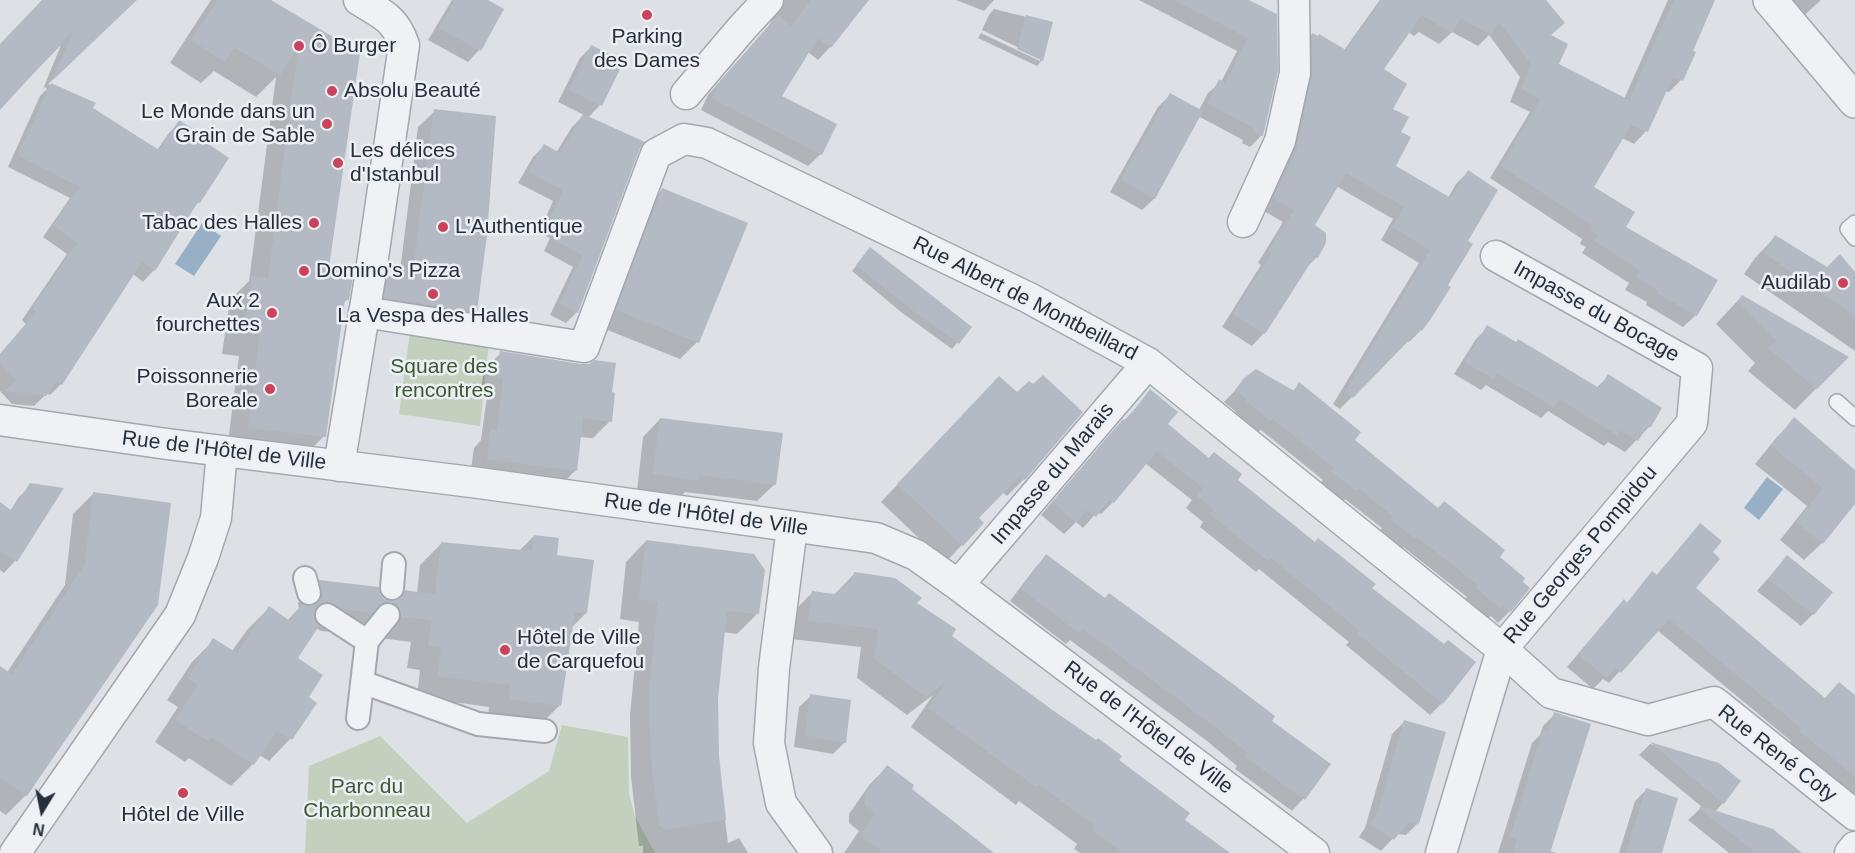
<!DOCTYPE html>
<meta charset="utf-8">
<style>
body{margin:0}
#map{position:relative;width:1855px;height:853px;overflow:hidden;background:#dde1e6;font-family:Arial,sans-serif}
canvas{display:block}
.north{position:absolute;left:12px;top:781px;width:60px;height:60px;-webkit-text-stroke:4px #ecf0f4;paint-order:stroke;rotate:190deg;font-size:16px;font-weight:700;line-height:24px;text-align:center;color:#272f3c}
.north::after{content:'';display:block;margin:auto;width:21px;height:27px;background:#272f3c;clip-path:polygon(50% 0,100% 100%,50% 72%,0 100%)}
</style>
<div id="map">
<canvas width="1855" height="853"></canvas>
<div class="north">N</div>
</div>
<script>
const ctx = document.querySelector('canvas').getContext('2d');
ctx.lineJoin = 'round';
function fillPath(path, color) { ctx.fillStyle = color; ctx.fill(path, 'evenodd'); }
function trace(path, color, width, dash) { ctx.strokeStyle = color; ctx.lineWidth = width; ctx.lineCap = dash ? 'butt' : 'round'; ctx.setLineDash(dash || []); ctx.stroke(path); }
function write(font, color, halo, rows, align = 'center') {
  ctx.font = font + ' Arial,sans-serif'; ctx.lineWidth = 5; ctx.setLineDash([]); ctx.textBaseline = 'middle'; ctx.strokeStyle = halo; ctx.fillStyle = color; for (const [text, x, y, turn = 0] of rows) {
    ctx.save(); ctx.translate(x, y); ctx.rotate((+turn || 0) * Math.PI / 180); ctx.textAlign = isNaN(turn) ? turn : align; if (halo) ctx.strokeText(text, 0, 0); ctx.fillText(text, 0, 0); ctx.restore();
  }
}
const green = new Path2D(`
 M410,332L489,343L480,426L399,414Z
 M562,725L628,737L629,794L635,816L655,853H305L309,766L380,736L467,823L549,771Z`);
const water = new Path2D(`
 M202,223L221,236L194,276L175,264Z
 M1767,477L1783,489L1759,520L1744,508Z`);
const shadow = new Path2D(`
 M43,0H125L119,16L48,84L94,103L91,109L157,150L169,133L180,122L199,202L192,209L154,270L143,282L133,274L61,384L50,395L47,393L34,406L12,404L0,391V354L26,324L22,320L67,254L43,237L70,198L8,167L40,96L47,89L45,87L43,89L61,45L0,108V46Z
 M211,0H268L358,54L327,269L348,299L342,304L324,436L302,459L227,450L239,356L222,354L230,300L249,281L276,77L256,97L214,71L201,83L170,63Z
 M452,0H485L502,10L479,50L468,62L428,40Z
 M768,0H866L830,47L818,60L808,52L780,96L821,154L808,166L701,110L708,95L769,26L773,18V8Z
 M956,0H994L984,11Z
 M1139,0H1247L1262,135L1250,147L1242,143L1243,140L1198,116L1154,199L1142,210L1110,192L1158,107L1170,95L1199,110L1208,93L1221,82L1237,51Z
 M1380,0H1544L1550,36L1557,65L1624,99L1668,0H1714L1691,51L1681,80L1669,92L1665,91L1646,131L1634,144L1622,138L1592,188L1696,315L1683,327L1646,305L1647,302L1625,290L1629,283L1582,253L1586,247L1580,244L1582,239L1490,178L1530,112L1510,102L1520,77L1489,35L1478,46L1452,32L1439,44L1419,32L1414,36L1408,32L1382,69L1399,132L1394,167L1448,198L1456,184L1468,172L1466,241L1421,330L1409,342L1407,341L1340,409L1333,404L1419,263L1381,240L1393,219L1336,186L1313,226L1317,257L1305,269L1264,333L1252,346L1222,327L1261,265L1258,263L1283,222L1262,210L1300,46L1312,34L1344,50Z
 M1775,0H1821L1798,21Z
 M994,9L1051,23L1042,60L1037,66L978,38L981,33L1040,61V58L982,30L989,15Z
 M591,47L622,62L600,105L588,118L639,147L577,312L566,323L550,315L573,267L544,251L550,238L539,233L553,201L518,183L533,157L544,146L556,153L572,127L584,115L558,102L580,58Z
 M435,111L482,264L475,312L459,328L369,313L372,294L388,278L399,279L418,127Z
 M662,190L697,342L680,359L600,327L645,207Z
 M1775,237L1827,269L1855,274V351L1744,274L1755,258Z
 M865,255L970,327L952,349L901,312L852,271Z
 M1742,296L1847,357L1795,410L1748,371L1755,363L1716,324Z
 M1488,327L1596,388L1609,376L1650,426L1625,452L1608,442L1604,446L1548,411L1541,418L1486,385L1481,390L1454,374L1476,339Z
 M501,353L610,394V421L593,438L579,437L575,471L558,488L470,476L474,448L481,440L487,396L480,395L484,370Z
 M1245,380L1292,392L1299,384L1353,440L1498,558L1510,611L1498,623L1491,616L1488,619L1464,600L1467,597L1403,547L1401,549L1380,531L1382,528L1345,499L1343,502L1320,483L1323,480L1261,430L1258,432L1235,414L1236,412L1224,402Z
 M1151,391L1166,424L1370,588L1442,703L1430,715L1346,645L1349,642L1307,608L1259,569L1256,572L1200,527L1203,522L1186,508L1192,500L1145,463L1113,502L1101,514L1097,512L1083,528L1076,522L1064,534L1041,515L1111,433L1124,421Z
 M982,395L1024,479L1007,496L1002,492L977,519L982,523L945,563L881,502Z
 M660,419L775,484L757,501L685,492L680,497L637,491L643,437Z
 M1794,420L1855,471V502L1822,543L1804,560L1780,540L1807,506L1755,464L1777,437Z
 M31,485L15,561L4,573L0,570V518L10,511L19,497Z
 M93,494L169,504L26,795L6,815L0,811V680L6,674L65,585L73,514Z
 M1700,525L1711,552L1694,588L1825,700L1855,716V797L1789,744L1791,741L1657,630L1609,683L1603,679L1593,689L1567,667L1613,613L1626,604L1653,573L1656,576Z
 M534,536L555,557L586,613L571,628L560,705L538,727L488,721L489,707L417,697L420,670L407,668L411,642L380,638L375,626L367,623L359,624L349,634L321,631L316,628L296,659L307,697L315,703L290,739L269,761L259,755L253,764L231,786L189,758L185,762L155,742L178,707L167,700L192,662L214,640L232,651L247,630L269,608L287,621L299,608L298,603L320,581L379,595L383,600L390,603L396,602L406,592L417,593L420,565L442,543L519,551Z
 M646,541L757,614L737,634L723,632L716,699L717,755L728,843L739,838L748,853H643V846H639L631,777L630,715L639,622L620,619L626,562Z
 M1046,556L1329,765L1303,799L1292,811L1235,769L1237,766L1207,741L1070,640L1066,644L1010,601L1035,568Z
 M1787,557L1813,614L1801,626L1757,591Z
 M855,573L915,604L950,636L1117,760L1183,821L1228,853H1080L1074,849L1077,844L1019,801L1016,805L911,727L933,695L907,715L857,678L861,647L791,639L794,611L812,593L834,595Z
 M811,696L845,742L833,754L794,747L799,707Z
 M1555,714L1549,851L1557,853H1498L1532,743L1540,735L1543,726Z
 M1404,722L1418,823L1406,835L1397,834L1381,851L1359,837L1365,828L1392,734Z
 M1650,744L1719,765L1723,803L1715,812L1799,853H1729L1688,820L1702,807L1639,755Z
 M887,767L910,790L992,853H844L859,831L849,823V814L870,784Z
 M1647,789L1660,853H1619L1635,801Z`);
const building = new Path2D(`
 M42,0H137L52,81L75,28L0,110V44Z
 M218,0H271L360,53L329,267L354,271L349,300L345,299L326,437L248,428L260,334L244,332L252,276L268,278L299,44L280,75L234,47L225,62L191,40Z
 M455,0H488L504,9L481,51L439,28Z
 M811,0H869L831,48L818,38L782,96L837,124L822,155L712,98L720,81L778,15L791,26Z
 M1174,0H1249L1277,14L1278,71L1263,136L1253,131L1254,128L1207,103L1219,79L1225,83L1248,38Z
 M1382,0H1546L1565,23L1551,35L1568,44L1559,64L1629,100L1674,0H1715L1693,51L1696,52L1683,81L1673,77L1648,132L1631,125L1594,187L1635,212L1626,227L1718,280L1697,316L1657,293L1658,290L1636,277L1640,270L1594,241L1597,235L1591,231L1593,226L1501,166L1541,99L1521,89L1531,64L1499,22L1491,35L1461,18L1452,33L1422,15L1384,69L1407,84L1393,109L1409,117L1401,132L1411,137L1396,166L1451,198L1468,170L1498,190L1468,241L1473,244L1448,285L1451,287L1432,317L1422,331L1420,329L1353,398L1345,392L1430,250L1392,227L1404,207L1346,173L1315,225L1326,233V243L1318,258L1315,256L1265,334L1233,314L1272,253L1269,250L1294,210L1273,198L1296,152L1312,76V33L1318,36L1319,34L1346,50Z
 M1026,15L1053,22L1043,61L1017,49Z
 M591,45L624,61L602,106L569,90Z
 M51,83L96,103L93,108L159,150L179,120L203,135L201,139L229,158L200,203L198,202L155,271L142,262L62,385L57,381L46,396L5,391L16,380L0,364V354L36,312L32,308L77,243L53,225L80,187L18,155Z
 M1170,93L1203,111L1155,199L1121,180Z
 M434,109L496,116L487,235L477,312L384,298L388,276L412,279Z
 M583,114L645,142L640,148L578,313L560,303L583,255L554,240L560,227L549,222L563,190L528,172L544,144L560,153Z
 M662,188L748,223L699,343L616,310Z
 M1775,235L1827,267L1840,254L1855,272V316L1764,253Z
 M870,247L972,327L959,344L907,306L856,265Z
 M1742,295L1849,357L1817,389L1768,348L1776,341L1737,302Z
 M1487,325L1516,342L1518,339L1599,388L1608,374L1662,408L1651,427H1647L1638,441L1620,430L1617,435L1559,399L1554,407L1497,373L1494,379L1465,362Z
 M500,351L581,364H589L595,360L616,363L612,392L615,393L612,422L583,418L577,471L487,459L491,429L497,430L503,379L497,378Z
 M1256,369L1294,391L1299,382L1361,432L1355,440L1438,508L1444,501L1505,550L1500,557L1525,578L1523,582L1530,588L1511,612L1503,605L1501,608L1475,588L1478,585L1416,536L1414,538L1391,519L1393,516L1358,488L1356,491L1331,471L1333,467L1273,419L1270,421L1246,401L1247,399L1235,390L1244,378Z
 M1043,375L1083,412L1025,480L1020,476L979,518L984,523L963,546L897,484L999,376L1017,392L1029,381L1033,384Z
 M1150,389L1178,412L1168,424L1209,458L1214,452L1242,474L1238,480L1315,542L1318,538L1376,584L1372,588L1444,644L1448,640L1476,662L1443,704L1357,633L1359,630L1319,597L1271,558L1268,561L1210,514L1214,509L1197,496L1203,488L1157,451L1114,503L1109,500L1096,517L1087,510L1077,523L1052,502L1123,419L1126,421Z
 M1794,417L1855,470V504L1823,544L1796,522L1823,488L1771,446Z
 M660,418L783,433L776,485L699,475V481L653,474Z
 M30,483L64,488L17,562L0,551V502L12,511Z
 M93,492L171,503L158,605L27,796L0,777V666L12,674L85,564Z
 M1700,523L1722,541L1713,552L1720,559L1696,588L1825,698L1839,682L1855,695V776L1799,731L1801,728L1669,619L1621,673L1615,668L1606,678L1578,654L1624,599L1627,603L1652,571L1657,575Z
 M534,535L559,538L557,555L594,560L587,613L575,612L561,706L509,699L510,685L438,676L441,648L428,646L432,620L401,617L400,610L396,604L391,602H384L372,613L343,609L327,602L320,603L315,608L314,614L315,621L319,626L298,658L323,675L309,697L317,703L292,740L277,731L254,765L211,737L208,741L175,720L198,685L188,678L213,638L237,653L269,606L290,621L302,604L312,606L318,603L322,596L319,580L379,587L380,594L384,599L390,601L398,600L405,590L435,595L441,542L532,551Z
 M646,540L754,554L765,570L759,614L727,611L718,699L719,755L726,820L663,830V826H659L651,756L649,694L658,602L639,599Z
 M1046,554L1105,598L1109,593L1233,684L1275,716L1272,721L1331,764L1305,800L1246,757L1248,753L1219,730L1116,653L1083,629L1079,633L1021,589Z
 M1787,555L1833,592L1814,615L1768,579Z
 M854,572L895,578L922,598L917,603L956,629L952,636L1051,709L1096,740L1098,738L1122,756L1119,760L1190,813L1185,820L1230,853H1124L1092,830L1095,825L1038,784L1036,787L928,708L947,681L926,697L875,659L878,629L808,621L812,591L834,594L853,580Z
 M810,694L851,700L846,743L805,736Z
 M1554,712L1591,724L1550,853H1513L1517,839L1510,837L1543,730L1548,732Z
 M1404,720L1446,732L1419,824L1408,822L1394,840L1370,824L1377,814Z
 M1650,742L1719,763L1741,781L1724,804Z
 M887,765L914,785L912,789L994,853H884L860,835L876,813L865,805V795Z
 M1646,788L1678,798L1662,853H1626Z
 M1701,806L1773,829L1802,853H1756L1699,808Z`);
const service = new Path2D(`
 M1855,223L1848,229L1855,238
 M1837,402L1855,418`);
const pedestrian = new Path2D(`
 M305,578L309,593
 M392,588L394,564
 M327,615L367,641
 M362,682L478,724L545,731
 M358,718L367,641L388,615`);
const minor = new Path2D(`
 M686,94L742,28L768,0
 M1243,222L1280,141L1295,73L1294,0
 M364,312L584,347L656,154L684,139L707,143L1029,298L1148,363L1502,649L1551,693L1648,720L1714,702L1855,815
 M0,420L167,444L479,483L876,538L916,555L958,585L1314,853
 M339,466L370,278L404,45C395,18 382,14 359,0
 M792,527L774,668L769,743L781,803L817,853
 M958,585L1148,363
 M15,853L180,615L203,558L216,518L222,451
 M1441,853L1502,649L1692,423L1697,368L1496,256
 M1850,853L1855,847`);
const tertiary = new Path2D(`
 M1770,0L1855,101`);
const markers = [
 [647,15,6,"#ca435b"],
 [299,46,6,"#ca435b"],
 [332,91,6,"#ca435b"],
 [327,124,6,"#ca435b"],
 [338,163,6,"#ca435b"],
 [314,223,6,"#ca435b"],
 [443,227,6,"#ca435b"],
 [304,271,6,"#ca435b"],
 [1843,283,6,"#ca435b"],
 [433,294,6,"#ca435b"],
 [272,313,6,"#ca435b"],
 [270,389,6,"#ca435b"],
 [505,650,6,"#ca435b"],
 [183,793,6,"#ca435b"]
];
const poiNames = [
 ["Parking",647,37,"center"],
 ["des Dames",647,61,"center"],
 ["Ô Burger",311,46],
 ["Absolu Beauté",344,91],
 ["Le Monde dans un",315,112,"right"],
 ["Grain de Sable",315,136,"right"],
 ["Les délices",350,151],
 ["d'Istanbul",350,175],
 ["Tabac des Halles",302,223,"right"],
 ["L'Authentique",455,227],
 ["Domino's Pizza",316,271],
 ["Audilab",1831,283,"right"],
 ["Aux 2",260,301,"right"],
 ["fourchettes",260,325,"right"],
 ["La Vespa des Halles",433,316,"center"],
 ["Poissonnerie",258,377,"right"],
 ["Boreale",258,401,"right"],
 ["Hôtel de Ville",517,638],
 ["de Carquefou",517,662],
 ["Hôtel de Ville",183,815,"center"]
];
const streetNames = [
 ["Rue Albert de Montbeillard",1025,299,27],
 ["Impasse du Bocage",1596,312,29],
 ["Rue de l'Hôtel de Ville",224,451,7],
 ["Impasse du Marais",1053,474,-50],
 ["Rue de l'Hôtel de Ville",706,515,8],
 ["Rue Georges Pompidou",1581,555,-50],
 ["Rue de l'Hôtel de Ville",1148,728,37],
 ["Rue René Coty",1777,754,38]
];
const parkNames = [
 ["Square des",444,367],
 ["rencontres",444,391],
 ["Parc du",367,787],
 ["Charbonneau",367,811]
];
fillPath(green, '#c3d0be');
fillPath(water, '#98b0c6');
fillPath(shadow, '#0003');
fillPath(building, '#b4bac3');
trace(service, '#a3a8b0', 18);
trace(pedestrian, '#a3a8b0', 26);
trace(minor, '#a3a8b0', 33);
trace(tertiary, '#a3a8b0', 36);
trace(service, '#eff1f5', 15);
trace(pedestrian, '#eff1f5', 22);
trace(minor, '#eff1f5', 30);
trace(tertiary, '#eff1f5', 33);
for (const [x, y, r, color] of markers) { const dot = new Path2D(); dot.arc(x, y, r, 0, 2 * Math.PI); ctx.fillStyle = color; ctx.fill(dot); trace(dot, '#ecf0f4', 2); }
write('21px', '#272f3c', '#ecf0f4', poiNames, 'left');
write('21px', '#272f3c', '#ecf0f4', streetNames);
write('21px', '#3c5834', '#ecf0f4', parkNames);
</script>
